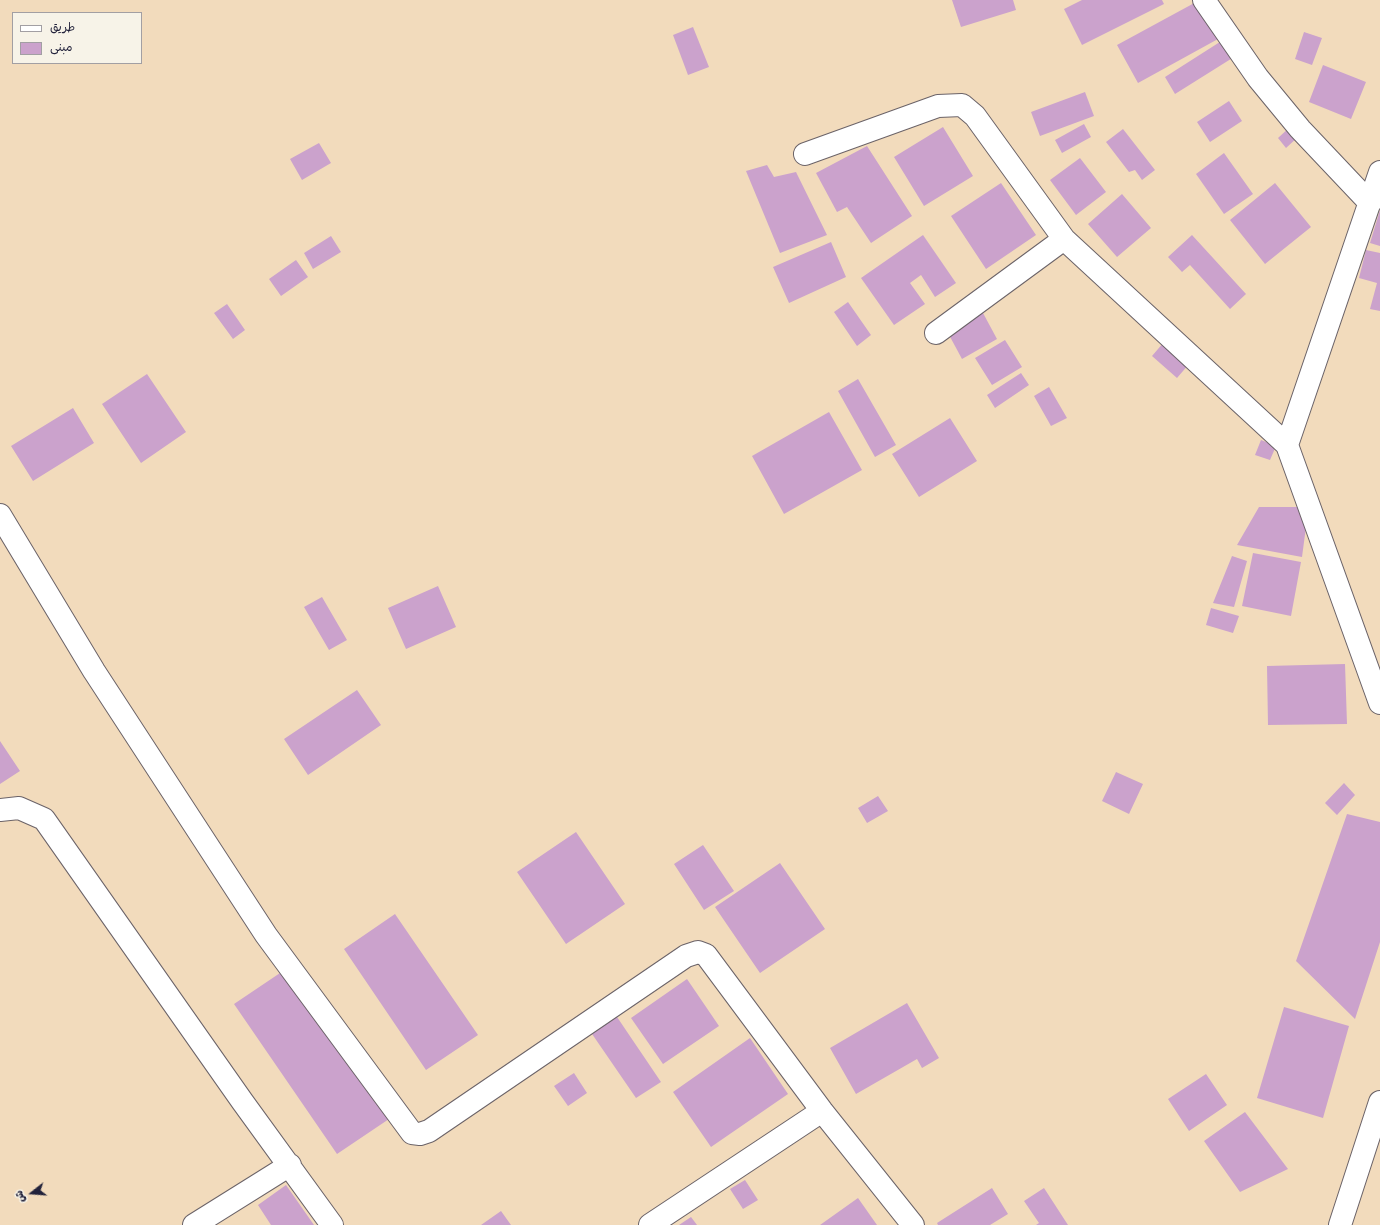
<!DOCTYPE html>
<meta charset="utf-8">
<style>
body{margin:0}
#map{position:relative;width:1380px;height:1225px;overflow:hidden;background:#f2dbbc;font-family:"Indie Flower","Playpen Sans Arabic",sans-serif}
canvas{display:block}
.legend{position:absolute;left:12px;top:12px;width:130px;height:52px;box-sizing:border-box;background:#f7f3e8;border:1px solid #a29fa3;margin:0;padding:5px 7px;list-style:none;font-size:12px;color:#22223b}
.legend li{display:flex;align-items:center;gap:8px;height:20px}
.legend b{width:20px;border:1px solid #a29fa3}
.north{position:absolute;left:12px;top:1173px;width:40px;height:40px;-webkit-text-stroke:3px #f7f3e8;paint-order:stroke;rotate:253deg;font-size:11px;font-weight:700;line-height:16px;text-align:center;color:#22223b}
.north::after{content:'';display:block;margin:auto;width:14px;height:18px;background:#22223b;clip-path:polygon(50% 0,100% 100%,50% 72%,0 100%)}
</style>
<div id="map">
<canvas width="1380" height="1225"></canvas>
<ul class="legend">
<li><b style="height:5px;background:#fff"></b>طريق</li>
<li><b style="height:11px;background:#cba2cc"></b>مبنى</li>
</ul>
<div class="north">ش</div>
</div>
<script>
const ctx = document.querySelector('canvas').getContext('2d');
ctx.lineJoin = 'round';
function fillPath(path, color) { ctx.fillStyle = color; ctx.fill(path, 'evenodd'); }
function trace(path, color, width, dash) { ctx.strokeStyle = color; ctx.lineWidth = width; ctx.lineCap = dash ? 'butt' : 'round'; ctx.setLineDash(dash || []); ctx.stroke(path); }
const building = new Path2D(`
 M952,0H1013L1016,10L961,27Z
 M1082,0H1162L1164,4L1082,45L1064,9Z
 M1198,1L1218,39L1138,83L1117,45Z
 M693,27L709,67L688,75L673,35Z
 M1304,32L1322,38L1312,65L1295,59Z
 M1223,40L1234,57L1175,94L1165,77Z
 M1323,65L1366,82L1351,119L1309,102Z
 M1085,92L1094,116L1040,136L1031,112Z
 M1229,101L1242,121L1210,142L1197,122Z
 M1084,124L1091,137L1062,153L1055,140Z
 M943,127L973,176L924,206L894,157Z
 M1290,127L1298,137L1286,148L1278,138Z
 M1123,129L1155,170L1142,180L1135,170L1129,172L1106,142Z
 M319,143L331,163L302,180L290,159Z
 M867,146L912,216L871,243L847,207L837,212L816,173Z
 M1224,153L1253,194L1224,214L1196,174Z
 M1080,158L1106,192L1076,215L1050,180Z
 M767,165L774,177L796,172L827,235L780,253L746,171Z
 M1001,183L1036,235L986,269L951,216Z
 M1275,183L1311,227L1265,264L1230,220Z
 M1122,194L1151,228L1117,257L1088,224Z
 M1380,210V246L1370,243Z
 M923,235L956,283L935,297L921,275L910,283L925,304L894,325L861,278Z
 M1192,235L1246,294L1230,309L1190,265L1182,272L1168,257Z
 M331,236L341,252L313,269L304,253Z
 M831,242L846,277L789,303L773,267Z
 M1366,250L1380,253V311L1370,309L1377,283L1359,278Z
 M296,260L308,277L281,296L269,279Z
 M848,302L871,335L857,346L834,312Z
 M227,304L245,330L233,339L214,313Z
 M983,313L997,339L962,359L948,333Z
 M1005,340L1022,367L992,385L975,358Z
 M1164,342L1189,364L1177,378L1152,356Z
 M1021,373L1029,385L995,408L987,395Z
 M147,374L186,432L141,463L102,404Z
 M858,379L896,445L875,457L838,391Z
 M1049,387L1067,418L1051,426L1034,396Z
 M73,408L94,443L33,481L11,446Z
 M829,412L862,470L784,514L752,456Z
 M950,418L977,461L919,497L892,454Z
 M1261,440L1276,446L1270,460L1255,455Z
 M1259,507H1301L1306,527L1302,557L1237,545Z
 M1253,553L1301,562L1291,616L1242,606Z
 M1232,556L1247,561L1234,607L1213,603Z
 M438,586L456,627L406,649L388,608Z
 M322,597L347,640L329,650L304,607Z
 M1211,608L1239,616L1233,633L1206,625Z
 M1345,664L1347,724L1268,725L1267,666Z
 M357,690L381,725L308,775L284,739Z
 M0,741L20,771L0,784Z
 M1116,772L1143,784L1129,814L1102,801Z
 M1344,783L1355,795L1337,815L1325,803Z
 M878,796L888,811L867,823L858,808Z
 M1347,814L1380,822V942L1355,1019L1296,961Z
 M576,832L625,904L566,944L517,872Z
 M703,845L734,891L704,910L674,864Z
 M780,863L825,929L760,973L715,907Z
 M395,914L478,1035L426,1070L344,949Z
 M286,969L389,1119L337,1154L234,1004Z
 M687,979L719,1026L663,1064L631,1018Z
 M907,1003L939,1058L922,1068L917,1059L856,1094L830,1048Z
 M1284,1007L1349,1026L1323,1118L1257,1098Z
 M615,1014L661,1082L636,1098L590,1031Z
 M750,1038L788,1094L711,1147L673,1092Z
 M574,1073L587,1093L568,1106L554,1086Z
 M1206,1074L1227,1105L1189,1131L1168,1099Z
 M1245,1112L1288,1169L1240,1192L1204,1141Z
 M745,1180L758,1200L743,1209L730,1189Z
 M286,1185L314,1225H271L258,1205Z
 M992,1188L1008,1214L990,1225H938L937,1223Z
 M1044,1188L1068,1225H1036L1039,1223L1024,1201Z
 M858,1198L877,1225H820Z
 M501,1211L511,1225H481Z
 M691,1217L697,1225H679Z`);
const street = new Path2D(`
 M1204,0L1258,78L1300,129L1370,203
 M805,154L938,106L962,105L975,116L1064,239L1287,445L1380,703
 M936,333L1064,239
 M1287,445L1380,172
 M0,515L94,671L266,935L412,1133L420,1134L429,1131L686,956L698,952L706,955L822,1111L913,1225
 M0,810L19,808L44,819L242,1101L332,1225
 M194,1225L290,1165
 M650,1225L822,1111`);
const secondary = new Path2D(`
 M1340,1225L1380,1102`);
fillPath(building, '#cba2cc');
trace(street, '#6b6368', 24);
trace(secondary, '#6b6368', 24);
trace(street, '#fff', 22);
trace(secondary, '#fff', 22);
</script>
